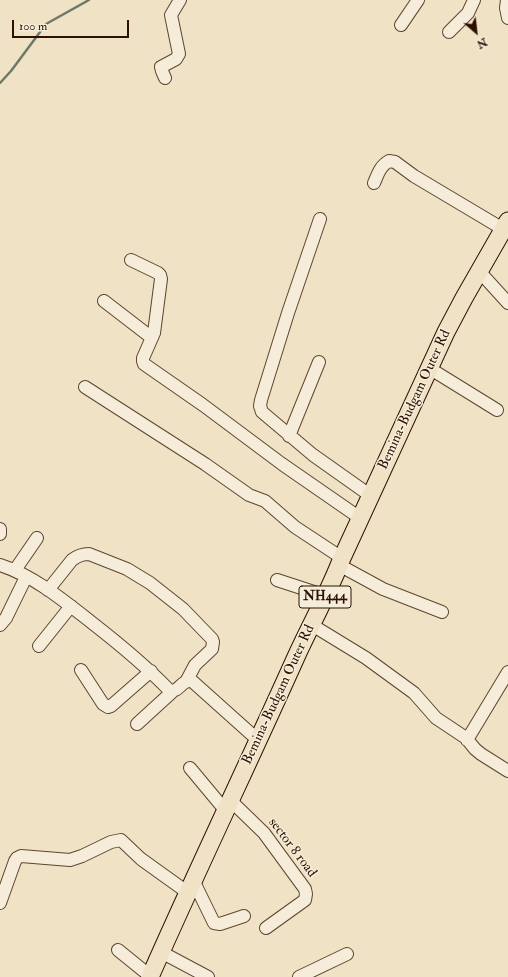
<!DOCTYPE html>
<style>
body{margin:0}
#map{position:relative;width:508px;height:977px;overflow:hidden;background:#f0e2c5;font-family:"IM FELL Double Pica",serif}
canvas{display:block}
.north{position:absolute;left:456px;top:12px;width:40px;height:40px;-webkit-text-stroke:3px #f5ecd9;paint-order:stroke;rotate:152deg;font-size:11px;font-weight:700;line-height:16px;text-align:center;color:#2d1100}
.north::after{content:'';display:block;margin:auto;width:14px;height:18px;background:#2d1100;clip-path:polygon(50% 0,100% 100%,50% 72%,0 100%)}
.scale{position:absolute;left:12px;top:20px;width:117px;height:18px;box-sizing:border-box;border:2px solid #2d1100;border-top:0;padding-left:5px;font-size:12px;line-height:14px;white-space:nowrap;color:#2d1100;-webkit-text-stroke:3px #f5ecd9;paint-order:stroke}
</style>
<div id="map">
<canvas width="508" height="977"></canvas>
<div class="north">N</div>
<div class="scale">100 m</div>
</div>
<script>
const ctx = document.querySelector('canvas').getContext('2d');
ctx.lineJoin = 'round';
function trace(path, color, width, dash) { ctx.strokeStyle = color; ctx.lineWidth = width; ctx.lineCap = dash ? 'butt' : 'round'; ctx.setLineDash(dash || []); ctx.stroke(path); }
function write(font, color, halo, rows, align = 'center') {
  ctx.font = font + ' "IM FELL Double Pica",serif'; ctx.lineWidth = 3; ctx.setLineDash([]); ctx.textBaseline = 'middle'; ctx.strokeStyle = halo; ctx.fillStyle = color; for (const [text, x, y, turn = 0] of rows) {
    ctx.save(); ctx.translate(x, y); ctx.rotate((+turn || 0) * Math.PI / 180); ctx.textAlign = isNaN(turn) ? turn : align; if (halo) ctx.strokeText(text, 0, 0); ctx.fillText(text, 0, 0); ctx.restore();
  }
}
const stream = new Path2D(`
 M0,83L11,71L46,24L89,0`);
const minor = new Path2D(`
 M507,0L506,8L508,18
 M401,25L418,0
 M449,32L468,13L474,0
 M165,78L162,71L161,67L176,59L179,54L171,15L180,0
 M374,183C378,174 380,166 389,161L395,162L414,176L503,229
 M320,219L288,313L261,400L260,406L262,412L313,455L371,496
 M131,260L158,273L160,275L161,279L154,333L143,358V361L144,364L203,405L282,464L360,518
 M479,271L508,303
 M104,301L152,338
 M429,368L497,410
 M85,387L205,464L249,495L265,501L295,527L342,558
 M289,436L319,362
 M0,529V534
 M0,565C34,576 63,600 91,622C118,643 145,665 169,690C179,694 181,679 192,681L259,741
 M339,565L383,589L442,612
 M15,570L37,538
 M277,580L326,596
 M48,590L72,560C77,556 82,554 89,554L127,569L150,583L183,609L212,639L213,642L212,649L195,665L187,680
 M0,625L6,618L26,577
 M312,625L366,658L414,693L436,718L466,738L475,749L481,754L508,771
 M39,646L71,606
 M81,670L103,704L108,707L111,706L151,671
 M137,724L172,692
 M467,740L508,672
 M190,768L225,810
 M230,800L264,833L305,889L306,894L305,900L266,928
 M193,880L214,923L220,924L244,916
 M0,903L15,861L17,858L21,856L70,860L82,856L111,842L121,840L141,859L187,892
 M118,950L150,976
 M161,952L208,977
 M299,977L347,954`);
const highway = new Path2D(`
 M150,977C197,870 248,764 296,657C311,624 329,592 342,558L446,332L464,298L508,221`);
const shields = [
 [325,597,52]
];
const shieldNames = [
 ["NH444",325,597]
];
const streetNames = [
 ["Bemina-Budgam Outer Rd",415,400,-65],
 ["Bemina-Budgam Outer Rd",279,695,-65],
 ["sector 8 road",292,848,53]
];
trace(stream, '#6f7969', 2.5);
trace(minor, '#5e4531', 14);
trace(highway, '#2d1100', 19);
trace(minor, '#f5ecd9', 12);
trace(highway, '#f0e2c5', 17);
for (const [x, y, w] of shields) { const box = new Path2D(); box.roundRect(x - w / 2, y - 11, w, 22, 3); ctx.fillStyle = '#f5ecd9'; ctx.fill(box); trace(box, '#2d1100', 1); }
write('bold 13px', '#2d1100', null, shieldNames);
write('14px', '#2d1100', '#f5ecd9', streetNames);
</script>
